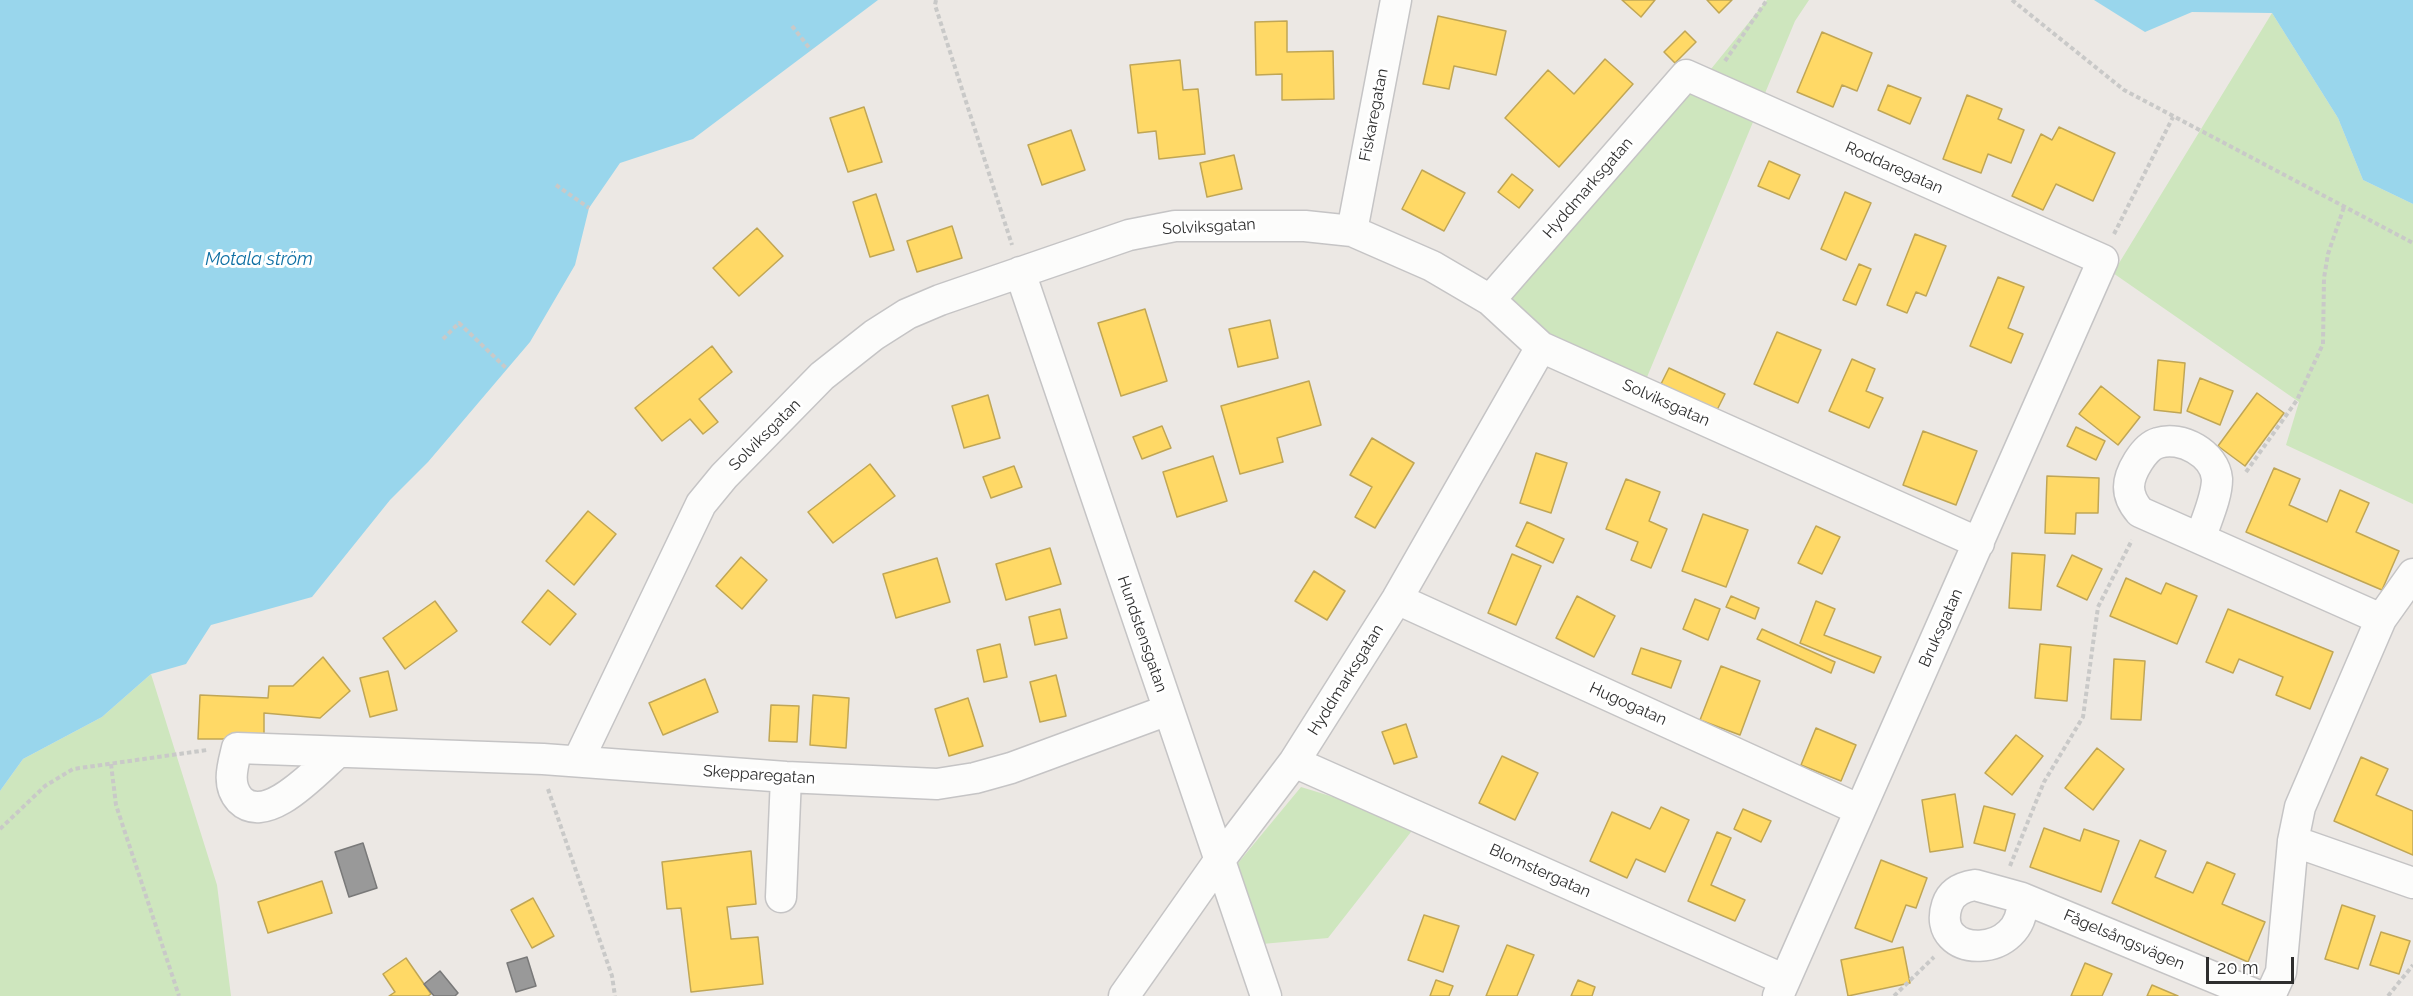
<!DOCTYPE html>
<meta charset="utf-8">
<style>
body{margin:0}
#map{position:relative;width:2413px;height:996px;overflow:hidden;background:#ece8e4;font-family:Raleway,sans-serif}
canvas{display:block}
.scale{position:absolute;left:2206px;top:957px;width:88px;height:27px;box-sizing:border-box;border:3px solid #2e2e2e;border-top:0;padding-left:8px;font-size:18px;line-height:21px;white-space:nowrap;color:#2e2e2e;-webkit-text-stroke:4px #fff;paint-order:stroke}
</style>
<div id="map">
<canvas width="2413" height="996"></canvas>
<div class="scale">20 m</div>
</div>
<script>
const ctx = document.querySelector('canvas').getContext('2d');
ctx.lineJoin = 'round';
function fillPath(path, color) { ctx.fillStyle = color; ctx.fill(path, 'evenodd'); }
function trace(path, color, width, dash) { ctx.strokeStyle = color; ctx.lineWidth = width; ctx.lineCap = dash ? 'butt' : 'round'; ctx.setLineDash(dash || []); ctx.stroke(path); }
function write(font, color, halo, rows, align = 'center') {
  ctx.font = font + ' Raleway,sans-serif'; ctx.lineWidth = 6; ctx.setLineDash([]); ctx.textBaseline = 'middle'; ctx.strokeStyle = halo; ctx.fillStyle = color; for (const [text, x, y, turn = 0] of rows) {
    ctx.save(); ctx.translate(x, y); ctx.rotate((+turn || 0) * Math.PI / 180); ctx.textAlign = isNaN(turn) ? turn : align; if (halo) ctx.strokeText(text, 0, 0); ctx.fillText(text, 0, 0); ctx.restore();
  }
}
const green = new Path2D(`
 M1767,0H1809L1795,21L1635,406L1538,363L1497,315L1694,90Z
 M2272,13L2338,118L2363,180L2413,204V504L2286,445L2299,402L2113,273Z
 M151,674L217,885L231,996H0V791L23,759L102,717Z
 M1301,787L1418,823L1328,938L1251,945L1229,874Z`);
const water = new Path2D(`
 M0,0H878L693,139L620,163L589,208L575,265L530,342L428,462L390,500L312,597L211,625L186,664L151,674L102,717L23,759L0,791Z
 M2094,0H2413V204L2363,180L2338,118L2272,13L2192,12L2145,32Z`);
const homes = new Path2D(`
 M1622,0H1655L1641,17Z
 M1707,0H1732L1719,13Z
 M1438,16L1506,31L1496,75L1454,66L1449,89L1423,84Z
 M1287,21V52L1333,51L1334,99L1282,100V74L1256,75L1255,22Z
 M1685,31L1696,42L1675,63L1664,52Z
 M1822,32L1872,53L1857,91L1842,85L1833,107L1797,92Z
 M1605,59L1633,84L1559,167L1505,118L1548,70L1574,94Z
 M1180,60L1183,90L1198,89L1205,154L1159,159L1156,131L1138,133L1130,65Z
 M1888,85L1921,98L1910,124L1878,110Z
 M1967,95L2002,109L1998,119L2024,130L2011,163L1988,154L1981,173L1943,159Z
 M864,107L882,162L848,172L830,118Z
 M2059,127L2115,153L2093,201L2056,184L2043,210L2012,196L2041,134L2052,140Z
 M1071,130L1085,170L1042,185L1028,145Z
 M1234,155L1242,189L1207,197L1200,163Z
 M1769,161L1800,175L1789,199L1758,186Z
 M1422,170L1465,193L1444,231L1402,209Z
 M1512,174L1533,190L1519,208L1498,192Z
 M1845,192L1871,203L1846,260L1821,249Z
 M876,194L894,250L870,257L853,202Z
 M952,226L962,258L917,272L907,241Z
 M757,228L783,256L739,296L713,268Z
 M1915,234L1946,246L1926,296L1916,292L1907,313L1887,305Z
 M1859,264L1871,269L1856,305L1843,300Z
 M1998,277L2024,287L2008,328L2023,334L2011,363L1970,346Z
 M1145,309L1167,381L1121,396L1098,323Z
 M1270,320L1278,358L1238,367L1229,329Z
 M1777,332L1821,350L1798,403L1754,384Z
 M712,346L732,372L699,399L718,422L703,434L690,419L662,441L635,408Z
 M1852,359L1875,369L1866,391L1883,398L1869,428L1829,411Z
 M2158,360L2185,363L2181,413L2154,410Z
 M1669,368L1725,394L1717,410L1661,384Z
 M2200,378L2233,391L2220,425L2187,411Z
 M1309,381L1321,425L1277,438L1283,462L1240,474L1221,406Z
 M2101,386L2140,417L2118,445L2079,414Z
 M2257,393L2284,413L2245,466L2218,446Z
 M988,395L1000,438L964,448L952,406Z
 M1162,426L1171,448L1142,459L1133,437Z
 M2076,427L2105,441L2096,460L2067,446Z
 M1923,431L1977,451L1956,505L1903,485Z
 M1372,438L1414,463L1375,528L1355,517L1372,487L1350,475Z
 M1536,453L1567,463L1551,513L1520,503Z
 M1213,456L1227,501L1177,517L1163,472Z
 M870,464L895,496L833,543L808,512Z
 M1014,466L1022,487L991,498L983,477Z
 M2274,468L2300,479L2289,505L2327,522L2340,490L2369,503L2356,532L2399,551L2382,590L2246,532Z
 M2047,476L2099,478L2098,513H2076L2075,534L2045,533Z
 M1626,479L1660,492L1649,521L1667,529L1651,568L1631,560L1638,542L1606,529Z
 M588,511L616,534L574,585L546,561Z
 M1703,514L1748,530L1726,587L1682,571Z
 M1527,522L1564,539L1553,563L1516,546Z
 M1816,526L1840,537L1822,574L1798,563Z
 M1050,548L1061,584L1006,600L996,564Z
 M2012,553L2045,555L2041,610L2009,608Z
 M1512,554L1541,566L1516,625L1488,613Z
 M2072,555L2102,569L2087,600L2057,586Z
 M741,557L767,580L742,609L716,586Z
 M937,558L950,602L896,618L883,574Z
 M1314,571L1345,591L1327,620L1295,601Z
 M2126,578L2161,594L2166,583L2197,596L2177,644L2110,616Z
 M548,590L576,614L550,645L522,622Z
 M1577,596L1615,616L1594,657L1556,638Z
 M1731,596L1759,608L1755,619L1726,607Z
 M1695,599L1720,609L1708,640L1683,629Z
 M435,601L457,631L405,669L383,638Z
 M1816,601L1835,609L1824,635L1881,657L1874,673L1800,643Z
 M1060,609L1067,638L1035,645L1029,617Z
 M2228,609L2333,652L2310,709L2276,695L2283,677L2239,659L2233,673L2206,662Z
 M1762,629L1835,662L1831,673L1757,639Z
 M1000,644L1007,677L984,682L977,650Z
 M2040,644L2071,647L2067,701L2035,698Z
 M1641,648L1681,661L1671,688L1632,674Z
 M323,657L350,691L320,718L264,713V739H198L200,695L268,698L269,686H293Z
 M2114,659L2145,661L2141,720L2111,719Z
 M1721,666L1760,681L1740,735L1700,720Z
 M388,671L397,710L370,717L360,678Z
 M1056,675L1066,716L1040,722L1030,682Z
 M705,679L718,712L663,735L649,703Z
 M813,695L849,698L846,748L810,745Z
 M968,698L983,746L949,756L935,709Z
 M771,705L799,706L797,742L769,741Z
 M1406,724L1417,757L1394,764L1382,732Z
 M1816,728L1856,745L1841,781L1801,765Z
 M2016,735L2043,756L2012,795L1985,773Z
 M2097,748L2124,769L2093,810L2065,788Z
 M1502,756L1538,773L1515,820L1479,803Z
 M2361,757L2388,769L2376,795L2413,811V855L2334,821Z
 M1955,794L1963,847L1930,852L1922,800Z
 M1984,806L2015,814L2005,851L1974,843Z
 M1661,807L1689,820L1665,872L1636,859L1627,878L1590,861L1612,812L1650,829Z
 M1743,809L1771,821L1761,842L1734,829Z
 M2044,828L2080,841L2084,829L2119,841L2101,892L2030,867Z
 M1717,832L1731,838L1711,885L1745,900L1735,921L1688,901Z
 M2140,840L2166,851L2155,877L2193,893L2207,862L2235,874L2222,904L2265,922L2248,962L2112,903Z
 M751,851L756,904L727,907L731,939L758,937L763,984L691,992L681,908L667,909L662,862Z
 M1881,860L1927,878L1916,908L1906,905L1892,942L1855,928Z
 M322,881L332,913L268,933L258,902Z
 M533,898L554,936L532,948L511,910Z
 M2342,905L2375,916L2358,969L2325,959Z
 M1424,915L1459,926L1443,972L1408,960Z
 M2381,932L2410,941L2399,974L2370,965Z
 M1507,945L1534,955L1517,996H1486Z
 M1903,947L1910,983L1848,996L1841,960Z
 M406,958L431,994L428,996H389L395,992L383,974Z
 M2085,963L2112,974L2102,996H2071Z
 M1436,980L1453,986L1449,996H1430Z
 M1578,980L1595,987L1592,996H1571Z
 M2152,985L2178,996H2147Z`);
const industry = new Path2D(`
 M363,843L377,888L349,897L335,852Z
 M527,957L536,986L516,992L507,963Z
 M440,971L458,993L455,996H434L424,984Z`);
const path = new Path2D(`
 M936,0L935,5L1012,245
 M2012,0L2124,90L2413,243
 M792,26L811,50
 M1725,61L1767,0
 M556,185L589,208
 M2114,234L2173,117
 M443,339L459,323L507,369
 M2246,472L2297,400L2323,344L2324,278L2328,254L2344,207
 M111,764L116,805L179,996
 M548,789L612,976L615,996
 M0,829L45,786L73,769L207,750
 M2010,866L2044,782L2083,717L2098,607L2132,540
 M1894,996L1934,957
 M2388,996L2413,965`);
const minor = new Path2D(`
 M1352,231L1396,0
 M1020,272L1266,996
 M1490,300L1686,75L2103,260L1778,996
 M2201,537C2206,520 2217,498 2217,479C2215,454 2181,435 2158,443C2144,447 2129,473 2129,487C2129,497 2133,504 2140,512L2381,619
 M1397,599L1860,810
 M338,752C317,770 267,827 240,800C226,785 233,765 237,748L543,759L786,777L937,784L975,778L1011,768L1168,710
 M578,761L701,504L724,476L822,376L874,335L907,314L940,300L1129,235L1175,226H1305L1352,231L1432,266L1490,300L1541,347L1979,543
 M1294,762L1785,980
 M2293,841L2413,883
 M1975,885L2022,898C2027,961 1929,960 1947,905C1951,892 1962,887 1975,885Z
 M781,897L786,777
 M2022,898L2259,996
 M1124,996L1219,861L1294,762L1397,599L1541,347
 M2270,996L2281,972L2293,841L2300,807L2381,619L2413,574`);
const streetNames = [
 ["Fiskaregatan",1374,115,-79],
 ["Roddaregatan",1894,168,24],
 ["Hyddmarksgatan",1588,188,-49],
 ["Solviksgatan",1209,227,-3],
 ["Solviksgatan",1666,403,24],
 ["Solviksgatan",765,435,-45],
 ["Bruksgatan",1941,628,-66],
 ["Hundstensgatan",1142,634,71],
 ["Hyddmarksgatan",1346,680,-58],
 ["Hugogatan",1628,704,24],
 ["Skepparegatan",759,775,4],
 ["Blomstergatan",1540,871,24],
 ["Fågelsångsvägen",2124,940,23]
];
const waterNames = [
 ["Motala ström",259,260]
];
fillPath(green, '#cee6be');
fillPath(water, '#99d6ec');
fillPath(homes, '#ffd966');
trace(homes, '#c0a655', 1.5);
fillPath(industry, '#999');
trace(industry, '#797979', 1.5);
trace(minor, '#c5c4c5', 33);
trace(path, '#c9c9c8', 4, [4.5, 3]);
trace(minor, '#fcfcfb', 30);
write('16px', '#2e2e2e', '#fff', streetNames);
write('italic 18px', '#0d6fa3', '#fff', waterNames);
</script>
